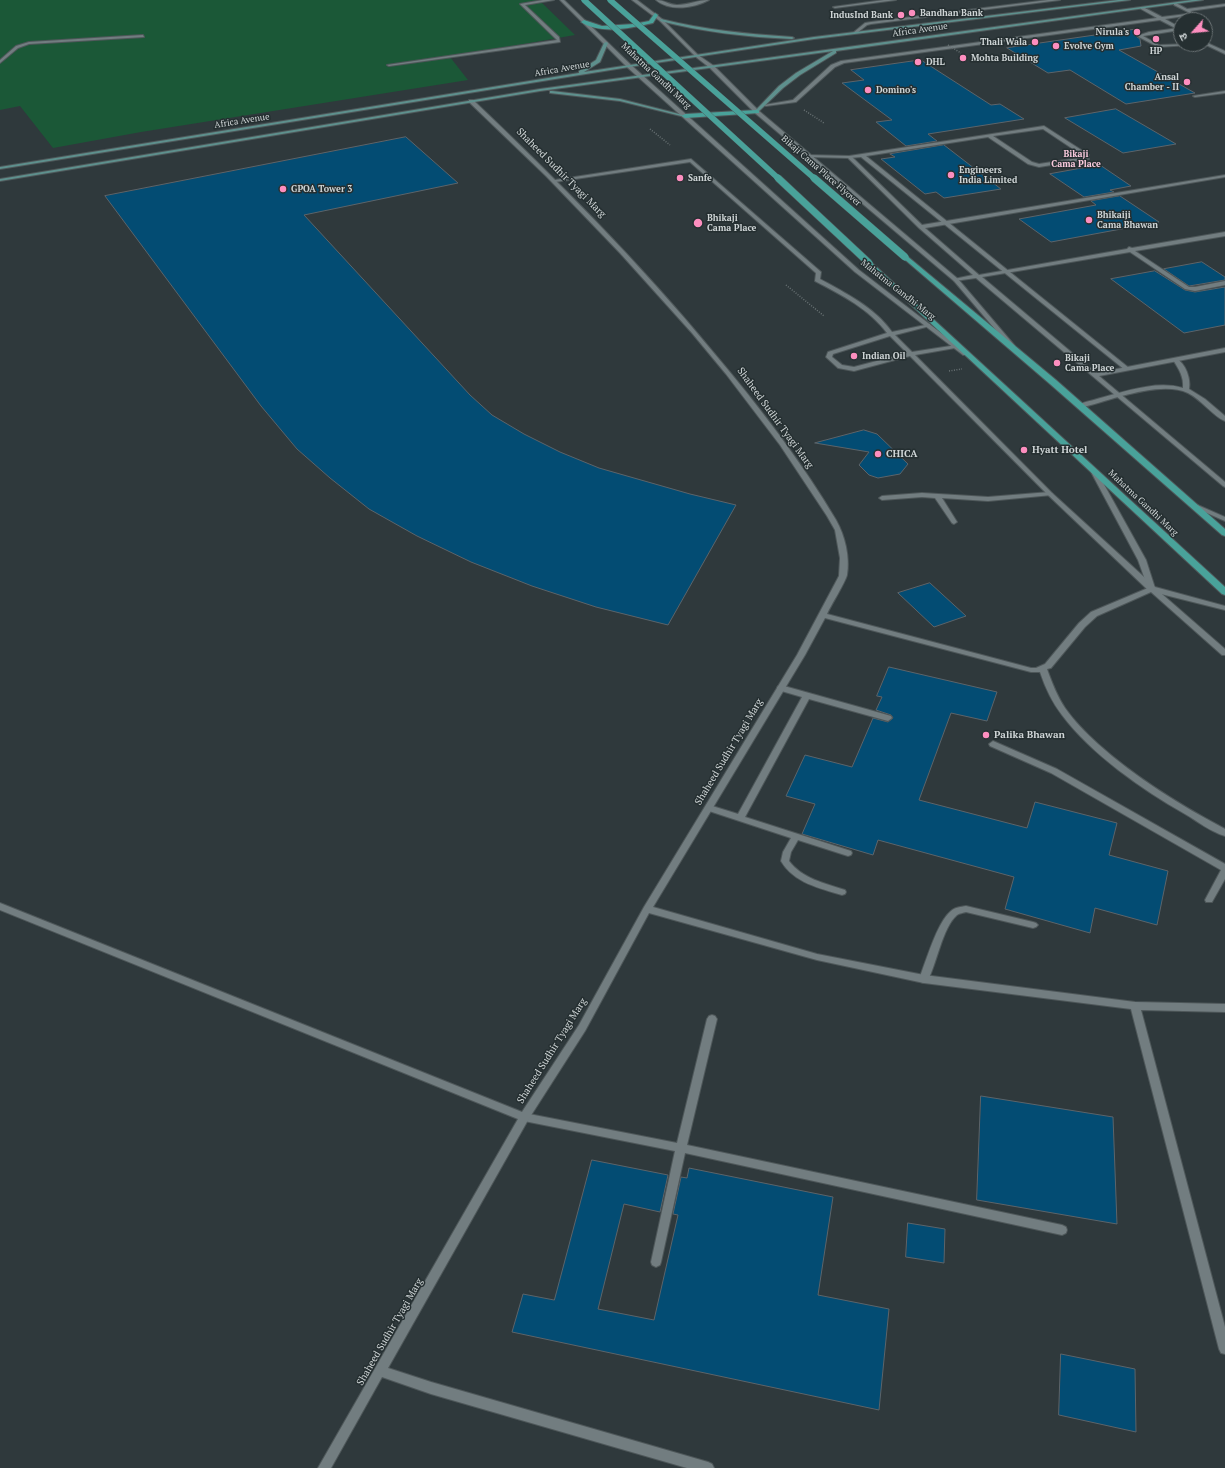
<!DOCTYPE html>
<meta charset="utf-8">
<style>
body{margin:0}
#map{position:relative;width:1225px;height:1468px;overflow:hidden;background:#2f393c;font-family:"PT Serif","Noto Sans Devanagari",serif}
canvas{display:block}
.north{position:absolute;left:1173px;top:12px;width:40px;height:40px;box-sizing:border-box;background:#252f31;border:1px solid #697173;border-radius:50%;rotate:243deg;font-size:11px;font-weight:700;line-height:16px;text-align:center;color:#cfd5d6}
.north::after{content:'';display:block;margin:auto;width:14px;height:18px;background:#fd8ebf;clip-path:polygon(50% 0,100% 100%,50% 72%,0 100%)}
</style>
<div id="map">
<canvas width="1225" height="1468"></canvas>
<div class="north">उ</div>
</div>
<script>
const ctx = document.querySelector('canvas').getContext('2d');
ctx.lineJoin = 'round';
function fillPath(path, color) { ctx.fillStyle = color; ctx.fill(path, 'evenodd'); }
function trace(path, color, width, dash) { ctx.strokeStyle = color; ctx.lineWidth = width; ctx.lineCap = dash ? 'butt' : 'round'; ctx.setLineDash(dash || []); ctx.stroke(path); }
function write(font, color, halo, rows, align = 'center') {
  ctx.font = font + ' "PT Serif",serif'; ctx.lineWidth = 3; ctx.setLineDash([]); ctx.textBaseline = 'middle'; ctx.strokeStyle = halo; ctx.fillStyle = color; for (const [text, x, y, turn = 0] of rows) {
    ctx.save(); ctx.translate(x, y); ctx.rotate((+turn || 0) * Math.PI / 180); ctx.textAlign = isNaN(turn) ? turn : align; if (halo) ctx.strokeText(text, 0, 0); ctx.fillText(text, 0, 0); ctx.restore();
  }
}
const green = new Path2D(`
 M0,0H539L575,35L450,57L468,80L141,132L53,148L20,106L0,110Z`);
const building = new Path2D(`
 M1139,29V34L1136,36L1140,39L1141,46L1119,50L1195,93L1126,104L1070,70L1048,73L1007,48Z
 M921,60L991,105L1000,104L1024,119L928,134L937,141L906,146L876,122L892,120L842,83L864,80L851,70Z
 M1116,109L1176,144L1123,153L1065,118Z
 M406,137L458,183L304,215L470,395L492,415L524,434L560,452L599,468L690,494L736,505L668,625L596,607L532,586L471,562L417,536L369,509L330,478L297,449L261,406L105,196Z
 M944,145L1001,189L944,198L936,192L925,194L881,159L895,157L890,154Z
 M1100,165L1131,186L1110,190L1114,192L1084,197L1050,174Z
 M1120,196L1159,222L1051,242L1019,219L1096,205L1091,201Z
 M1202,262L1225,277V280L1189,286L1164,269Z
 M1155,271L1185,290L1195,292L1225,287V325L1184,333L1111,279Z
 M864,430L877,434L908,464L900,474L878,478L869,475L859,465L869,452L815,443Z
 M930,583L966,616L934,627L898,593Z
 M889,667L997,692L987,721L951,713L919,800L1027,828L1035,802L1117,823L1109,855L1168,871L1157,925L1095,908L1090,933L1005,909L1014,877L878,840L873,855L802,834L815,804L786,796L805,755L852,767L873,718L888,722L893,718L891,715L876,710L882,697L877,696Z
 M981,1096L1113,1117L1117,1224L977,1200Z
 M592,1160L668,1175L660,1212L624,1204L598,1309L654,1320L678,1215L673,1214L681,1177L687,1178L689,1168L833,1197L818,1295L889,1309L879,1410L512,1332L523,1294L554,1300Z
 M908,1223L945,1229L944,1263L906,1257Z
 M1061,1354L1135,1369L1136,1432L1059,1415Z`);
const path = new Path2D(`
 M804,110L824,123
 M650,129L670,145
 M786,285L824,316
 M949,371L962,369`);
const service = new Path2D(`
 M656,0C664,0 669,5 677,5C688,5 698,0 709,0C694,8 670,12 656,0Z
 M1179,28L1180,30L1143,36L1159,45L1191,44L1190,45L1158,47L1137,36L1149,32Z
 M143,35L144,37L29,44L18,48L0,63V60L16,46L29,42Z
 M1225,91V93L1195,97L1193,96Z
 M1044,126L1089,155V159L1039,167L1028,164L988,137L866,156L1129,368V370H1125L861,157L849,158L847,157L849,156ZM1043,129L1085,157L1039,164L1032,162L993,136Z
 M691,159L821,272L820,279C847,294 874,307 892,332L930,324V326L895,335L912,352L957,345L958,346L955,348L915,355L1052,493L1155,587L1225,606V610L1149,591L1048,495L910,356L854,371L838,368L826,357L828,352L887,333C869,309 842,295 815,281L816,273L690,162L555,182L553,181L555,180ZM890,336L907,353L854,367L842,365L832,357L833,354Z
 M1176,358C1186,364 1191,379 1189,389L1205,399L1225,416V421C1214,417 1202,400 1188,393C1160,380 1109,401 1080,408L1077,406C1082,402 1091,401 1097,399C1124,392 1156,380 1183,388C1184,377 1179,369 1173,360Z
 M778,686H784L891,716L892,718L888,721L809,699L745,817L851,851L852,853L851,855L848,856L798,840L791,852L789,861C803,879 824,883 845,890L846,892L845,894L842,895C819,888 794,883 781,861L783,852L791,838L706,810L705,808L709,805L738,814L802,697L778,690L777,688Z
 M993,741L1057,769L1225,864V879L1212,902H1206L1205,900L1221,870L1051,773L990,746L989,744Z
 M966,906L1033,922L1036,923L1038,925L1036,927L1033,928L966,912C963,913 960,913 957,915C942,928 937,964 927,982L924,983L921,982L919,979C926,962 937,922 951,911C955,907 961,907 966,906Z
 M712,1015L715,1016L717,1019L687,1145L1062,1225L1066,1227L1067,1230L1066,1233L1062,1235L685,1153L661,1262L660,1265L656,1267L652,1265L651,1262L675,1151L524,1121L520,1120L519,1117L520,1114L524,1113L677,1143L707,1019L709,1016Z`);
const minor = new Path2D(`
 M543,0H554L525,5L559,37L560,42L389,66L387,65L557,40L520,4Z
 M884,0H896L835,8L833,7Z
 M1048,0H1060L871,24L867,25L857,33L854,32L865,23L871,22Z
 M1174,3H1176L1187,9L1225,4V6L1190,11L1192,12L1190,13L1174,5Z
 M1141,7H1143L1162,17L1195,13L1197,14L1165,19L1181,28V31L1160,20L844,63L835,67L796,102L766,106L764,105L793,100L831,65L841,61L1157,18L1141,9Z
 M1205,42L1225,51V54L1204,44H1205Z
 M469,100H473C557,180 639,262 713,352C758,405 801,461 836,520C845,536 850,557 847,575C845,583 831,605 827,614L1031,668H1036L1045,664L1079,623L1091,612L1148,588L1138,560L1090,470L1093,468L1096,470L1146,560L1155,588L1225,649V655H1222L1151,592L1097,616L1085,627L1051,668L1047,669C1052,683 1057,696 1065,708C1074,721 1086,733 1098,744C1136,778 1180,805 1225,829V836C1211,832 1197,821 1185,814C1143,790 1091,754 1062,715C1052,702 1045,687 1040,672H1031L825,618L805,655L653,907L817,954L924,975L1135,1002L1225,1004V1012L1141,1010L1225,1327V1354L1221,1353L1219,1349L1131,1009L924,983L817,960L649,913L585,1031L528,1120L388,1368L431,1382L708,1462L712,1464L714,1468H687L431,1394L382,1377L331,1468H318L518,1119L0,910V903L522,1112L579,1025L644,907L797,655L839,576L840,558L835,530L827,516L780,445L726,374L692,333L620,253L546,176L469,102Z
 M808,155L851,156L922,225L1225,175V177L925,228L979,275L1127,249L1129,247L1132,248L1225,232V236L1135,251L1189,287H1195L1225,281V285L1195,291L1185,289L1130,252L982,277L1096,373L1225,348V352L1099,376L1225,482V487L1223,486L976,278L954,281V279L973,275L919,228L848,158L810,157L808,156Z
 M1050,492L1053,494L1052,495L988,501L942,498L957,522L954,524L952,523L935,498L922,497L882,500L879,498L882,496L922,493L988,497Z`);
const tertiary = new Path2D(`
 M560,0H564L631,65L859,270L967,353V355H963L855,272L627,67Z
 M632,0H637L662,19L698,55L714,66L759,111L958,279L1015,346V348H1011L954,281L755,113L710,68L696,57L660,21Z
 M1193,503L1225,517V521L1191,506L1190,505Z`);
const secondary = new Path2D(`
 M1118,0H1130L814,39L629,67L0,169V167L579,73V71L596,60L604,43L606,42L608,43L600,62L584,72L814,37Z
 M1192,0H1203L836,51V53L800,75L783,88L757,113H755V111L779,86L796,73L833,51L540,91L0,181V179L540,89Z
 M661,19C704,30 748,34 792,37L794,38L792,39C747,37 703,32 660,21Z
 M552,91L620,99L687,116L685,117L620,101L550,93V91Z`);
const primary = new Path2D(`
 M655,13L658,15L653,23C631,28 601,35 581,22L584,20L602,26L634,24L649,21Z
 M757,110L759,111V113L685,118L682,116L685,114Z
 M903,256H907L1056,380L1225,529V536L1222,535L1050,384L903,258Z
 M867,262H871L1225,587V595L1222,594L867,264Z`);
const pathBridge = new Path2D(`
 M948,45L961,53`);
const primaryBridgeFar1 = new Path2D(`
 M584,0L779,179
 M610,0L815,179`);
const primaryBridge = new Path2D(`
 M778,178L869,263
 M814,178L905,257`);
const markers = [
 [912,13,4,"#fd8ebf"],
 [901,15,4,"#fd8ebf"],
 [1137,32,4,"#fd8ebf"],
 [1156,39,4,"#fd8ebf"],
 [1035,42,4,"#fd8ebf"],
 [1056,46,4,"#fd8ebf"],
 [963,58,4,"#fd8ebf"],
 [918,62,4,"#fd8ebf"],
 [1187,82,4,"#fd8ebf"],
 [868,90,4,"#fd8ebf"],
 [951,175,4,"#fd8ebf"],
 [680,178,4,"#fd8ebf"],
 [283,189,4,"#fd8ebf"],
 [1089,220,4,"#fd8ebf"],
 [698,223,5,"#fd8ebf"],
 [854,356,4,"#fd8ebf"],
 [1057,363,4,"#fd8ebf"],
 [1024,450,4,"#fd8ebf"],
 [878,454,4,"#fd8ebf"],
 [986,735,4,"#fd8ebf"]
];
const farPoinames = [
 ["Bandhan Bank",920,13],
 ["IndusInd Bank",893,15,"right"],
 ["Nirula's",1129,32,"right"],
 ["Thali Wala",1027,42,"right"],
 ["Evolve Gym",1064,46],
 ["HP",1156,51,"center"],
 ["Mohta Building",971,58],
 ["DHL",926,62],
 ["Ansal",1179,77,"right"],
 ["Chamber - II",1179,87,"right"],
 ["Domino's",876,90],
 ["Engineers",959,170],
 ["India Limited",959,180],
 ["Sanfe",688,178],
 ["GPOA Tower 3",291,189],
 ["Bhikaiji",1097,215],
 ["Cama Bhawan",1097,225],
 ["Bhikaji",707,218],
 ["Cama Place",707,228],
 ["Indian Oil",862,356],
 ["Bikaji",1065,358],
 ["Cama Place",1065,368]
];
const farStreetnames = [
 ["Africa Avenue",920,30,-8],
 ["Africa Avenue",562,69,-10],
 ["Mahatma Gandhi Marg",656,76,43],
 ["Africa Avenue",242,121,-9],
 ["Bikaji Cama Place Flyover",821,171,41],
 ["Mahatma Gandhi Marg",898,290,38],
 ["Mahatma Gandhi Marg",1143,503,43]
];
const farNeighbourhoodnames = [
 ["Bikaji",1076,154],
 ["Cama Place",1076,164]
];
const streetNames = [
 ["Shaheed Sudhir Tyagi Marg",561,173,45],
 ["Shaheed Sudhir Tyagi Marg",775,418,54],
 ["Shaheed Sudhir Tyagi Marg",729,752,-59],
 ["Shaheed Sudhir Tyagi Marg",552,1051,-58],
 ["Shaheed Sudhir Tyagi Marg",390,1332,-60]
];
const poiNames = [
 ["Hyatt Hotel",1032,450],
 ["CHICA",886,454],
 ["Palika Bhawan",994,735]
];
fillPath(green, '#1b5837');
fillPath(building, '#034c73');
trace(building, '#5c646a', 1);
trace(service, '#4e5759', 2);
trace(minor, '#4e5759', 2);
trace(tertiary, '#4e5759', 2);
trace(secondary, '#4e5759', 2);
trace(primary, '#4e5759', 2);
trace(path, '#697274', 1.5, [1, 1.5]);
fillPath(service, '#727d80');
fillPath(minor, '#727d80');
fillPath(tertiary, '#727d80');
fillPath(secondary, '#5e908d');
fillPath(primary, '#49a29a');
trace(primaryBridgeFar1, '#4e5759', 6, []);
trace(primaryBridge, '#4e5759', 8, []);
trace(pathBridge, '#697274', 1.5, [1, 1.5]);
trace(primaryBridgeFar1, '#49a29a', 5.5);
trace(primaryBridge, '#49a29a', 7);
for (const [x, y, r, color] of markers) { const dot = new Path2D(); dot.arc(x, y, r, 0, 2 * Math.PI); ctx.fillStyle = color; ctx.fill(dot); trace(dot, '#252f31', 1.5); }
write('bold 9px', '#cfd5d6', '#252f31', farPoinames, 'left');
write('9px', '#cfd5d6', '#252f31', farStreetnames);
write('bold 9px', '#fbcbde', '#252f31', farNeighbourhoodnames);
write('10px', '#cfd5d6', '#252f31', streetNames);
write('bold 10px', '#cfd5d6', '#252f31', poiNames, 'left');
</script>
